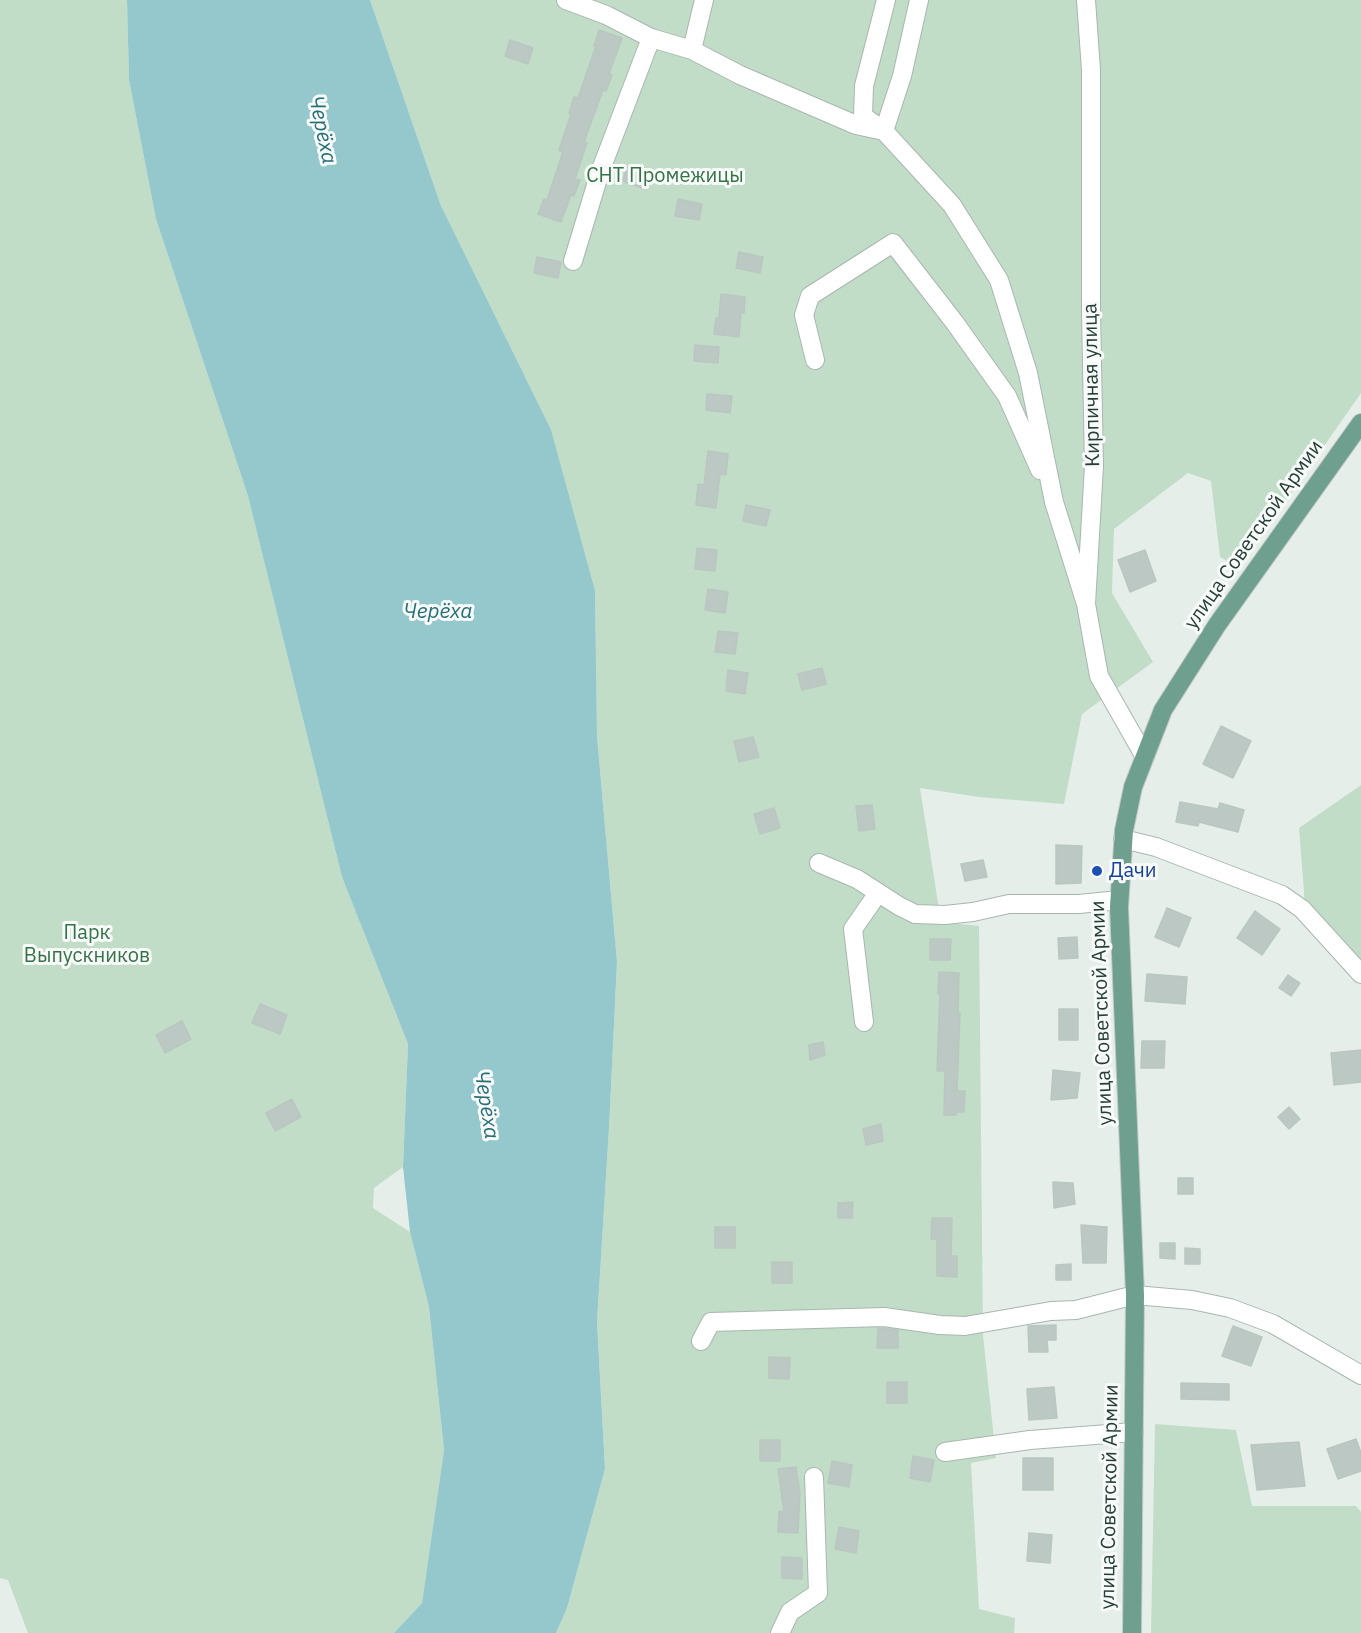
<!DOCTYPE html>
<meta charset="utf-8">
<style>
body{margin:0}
canvas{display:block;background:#e6eeea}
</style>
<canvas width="1361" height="1633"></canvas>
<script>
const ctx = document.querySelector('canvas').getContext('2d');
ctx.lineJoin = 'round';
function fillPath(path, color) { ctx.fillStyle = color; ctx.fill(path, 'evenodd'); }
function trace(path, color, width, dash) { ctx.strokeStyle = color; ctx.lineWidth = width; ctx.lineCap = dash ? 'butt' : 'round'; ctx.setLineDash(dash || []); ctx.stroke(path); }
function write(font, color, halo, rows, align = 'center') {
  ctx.font = font + ' "IBM Plex Sans",sans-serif'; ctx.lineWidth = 6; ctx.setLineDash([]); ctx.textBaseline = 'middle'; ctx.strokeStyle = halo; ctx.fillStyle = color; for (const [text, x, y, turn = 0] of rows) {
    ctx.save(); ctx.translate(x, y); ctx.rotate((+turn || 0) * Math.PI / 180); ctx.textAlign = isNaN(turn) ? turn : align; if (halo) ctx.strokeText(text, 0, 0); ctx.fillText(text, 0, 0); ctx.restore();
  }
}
const green = new Path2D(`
 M0,0H127L129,80L156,219L248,496L342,877L408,1044L403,1167L374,1188L373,1208L410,1232L429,1307L444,1450L422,1603L394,1633H28L8,1580L0,1578Z
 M370,0H1361V393L1239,568L1220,557L1211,481L1188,473L1114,529L1112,593L1153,662L1082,714L1064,804L979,797L920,788L941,922L979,926L983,1335L996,1458L971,1463L979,1609L1015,1618L1014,1633H556L567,1608L605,1469L597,1322L609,1128L617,962L597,736L595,591L441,206Z
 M1361,785V978L1306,918L1299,828Z
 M1155,1424L1236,1430L1252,1506H1356L1361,1512V1633H1151Z`);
const water = new Path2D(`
 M127,0H370L441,206L551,430L595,591L597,736L617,962L609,1128L597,1322L605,1469L567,1608L556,1633H394L422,1603L444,1450L429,1307L410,1232L403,1167L408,1044L342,877L248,496L156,219L129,80Z`);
const building = new Path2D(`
 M599,30L622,38L609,74L612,75L606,91L603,90L584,142L587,143L575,179L580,180L574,196L571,195L561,222L538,214L544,199L547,200L563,152L559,150L571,114L569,113L574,97L578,98L596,46H594Z
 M510,40L533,48L528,64L505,56Z
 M628,166L651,174L645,189L622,181Z
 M678,199L702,204L699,220L675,216Z
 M739,252L763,257L760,273L736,268Z
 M537,257L561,262L558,278L534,273Z
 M721,294L745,297L744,313H741L739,337L714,334L716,318H719Z
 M695,345L719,347L718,363L694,361Z
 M707,394L732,396L730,413L706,410Z
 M708,451L728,454L726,475L720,474L716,508L696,505L698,484L704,485Z
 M746,505L770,510L766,526L743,521Z
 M697,548L717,550L715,571L695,569Z
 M1145,550L1156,581L1130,592L1118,560Z
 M708,589L728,592L725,613L705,610Z
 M718,631L738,633L735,654L715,652Z
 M822,668L826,684L802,690L798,674Z
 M728,670L748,673L745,694L726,691Z
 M1221,726L1251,741L1233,778L1203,764Z
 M753,737L759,757L739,762L734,741Z
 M1180,802L1218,809L1220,803L1244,810L1238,832L1199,822L1198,826L1176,822Z
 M872,805L875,829L859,831L856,806Z
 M774,808L780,828L760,834L754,814Z
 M1056,845L1082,846L1081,883L1056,884Z
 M983,860L987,877L965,881L961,864Z
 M1167,908L1191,918L1179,947L1155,937Z
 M1255,911L1280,929L1262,955L1237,938Z
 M1077,937L1078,958L1059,959L1058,938Z
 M930,939H951L950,960H930Z
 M939,972L959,973L958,1012L960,1013L957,1091H965L964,1112H956V1115H944L945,1071H937L940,994H938Z
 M1147,974L1187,977L1185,1004L1145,1001Z
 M1288,975L1300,983L1291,996L1279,988Z
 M260,1004L287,1015L280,1034L252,1023Z
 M1059,1009H1078V1040H1059Z
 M182,1021L191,1039L165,1053L156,1035Z
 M1142,1041H1165L1164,1068H1141Z
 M823,1042L825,1055L810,1060L809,1045Z
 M1361,1050V1082L1334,1085L1331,1053Z
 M1053,1070L1080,1073L1077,1098L1051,1100Z
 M292,1099L301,1117L275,1131L266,1113Z
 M1289,1107L1300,1119L1289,1129L1278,1117Z
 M881,1124L883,1141L866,1145L863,1129Z
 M1178,1178H1193V1194H1178Z
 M1053,1182L1073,1183L1075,1204L1054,1208Z
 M853,1202L852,1218H838V1203Z
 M932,1218H952L951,1256H957V1277L937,1276V1239H931Z
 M1081,1225L1107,1227L1106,1263H1083Z
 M715,1227H735V1248H715Z
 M1160,1243H1175V1259L1160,1258Z
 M1185,1248L1200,1249V1264H1185Z
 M772,1262H792V1283H772Z
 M1071,1264V1280H1056V1265Z
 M1056,1325V1340H1047L1048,1352H1029L1028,1326Z
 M1233,1326L1262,1337L1251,1366L1222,1356Z
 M878,1328L898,1330V1348H877Z
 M769,1357L790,1358L789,1379L769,1378Z
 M887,1382H907V1403H887Z
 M1181,1383L1229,1384V1400L1181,1399Z
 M1054,1387L1057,1418L1029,1420L1027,1389Z
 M1356,1439L1361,1453V1471L1338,1479L1327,1449Z
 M760,1440H780V1461H760Z
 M1299,1442L1305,1486L1257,1490L1251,1445Z
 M913,1456L934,1460L930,1482L910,1478Z
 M1023,1458H1053V1490H1023Z
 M832,1461L852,1465L849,1487L828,1483Z
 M796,1467L800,1493L798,1533L778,1532L779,1511L784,1512L778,1469Z
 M839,1527L859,1531L856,1553L835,1549Z
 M1029,1533L1052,1535L1050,1563L1027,1561Z
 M782,1557L802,1558V1579L782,1578Z`);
const minor = new Path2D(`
 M566,0L606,15L651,38L692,50L740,75L856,125L884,131L952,205L999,280L1028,373L1054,502L1086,604
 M886,0L864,86L863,116L884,131L902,76L919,0
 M1086,0L1091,70V311L1094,466L1086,604L1099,676L1145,757
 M692,50L704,0
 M573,261L600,172L651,38
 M815,360L804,315L810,296L893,243L955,323L1007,396L1040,470
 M1123,839L1156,847L1282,895L1302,909L1361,974
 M819,863L857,879L899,906L915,914L945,915L973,912L1009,904H1079L1119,900
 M864,1022L853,929L878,893
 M701,1341L711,1322L884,1317L940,1325L965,1326L1051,1311L1076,1310L1135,1295L1192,1300L1230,1308L1273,1324L1361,1375
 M945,1452L1030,1440L1134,1432
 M780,1633L790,1612L818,1593L814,1477`);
const major = new Path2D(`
 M1132,1633L1135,1295L1119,907L1124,830L1133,787L1163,710L1217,625L1361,423`);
const markers = [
 [1097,871,6,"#1a4fb4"]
];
const parkNames = [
 ["СНТ Промежицы",665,176],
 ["Парк",87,933],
 ["Выпускников",87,956]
];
const streetNames = [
 ["Кирпичная улица",1092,385,-91],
 ["улица Советской Армии",1254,535,-55],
 ["улица Советской Армии",1102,1013,-92],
 ["улица Советской Армии",1110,1497,-89]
];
const transitNames = [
 ["Дачи",1109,871]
];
const waterNames = [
 ["Черёха",322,130,78],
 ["Черёха",438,612],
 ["Черёха",486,1105,81]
];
fillPath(green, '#c1ddc7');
fillPath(water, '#94c8cd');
fillPath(building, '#bcc8c3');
trace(building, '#b9c7c0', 1.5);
trace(minor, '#a9b6b0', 20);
trace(major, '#c2c9c7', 20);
trace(minor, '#fff', 18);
trace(major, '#6f9f8f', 18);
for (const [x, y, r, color] of markers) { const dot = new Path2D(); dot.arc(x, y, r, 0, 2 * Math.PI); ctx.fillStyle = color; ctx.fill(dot); trace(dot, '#f7faf8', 2); }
write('20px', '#347247', '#f7faf8', parkNames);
write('20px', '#263f36', '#f7faf8', streetNames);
write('20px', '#164399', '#f7faf8', transitNames, 'left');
write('italic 21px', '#256e76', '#f7faf8', waterNames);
</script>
